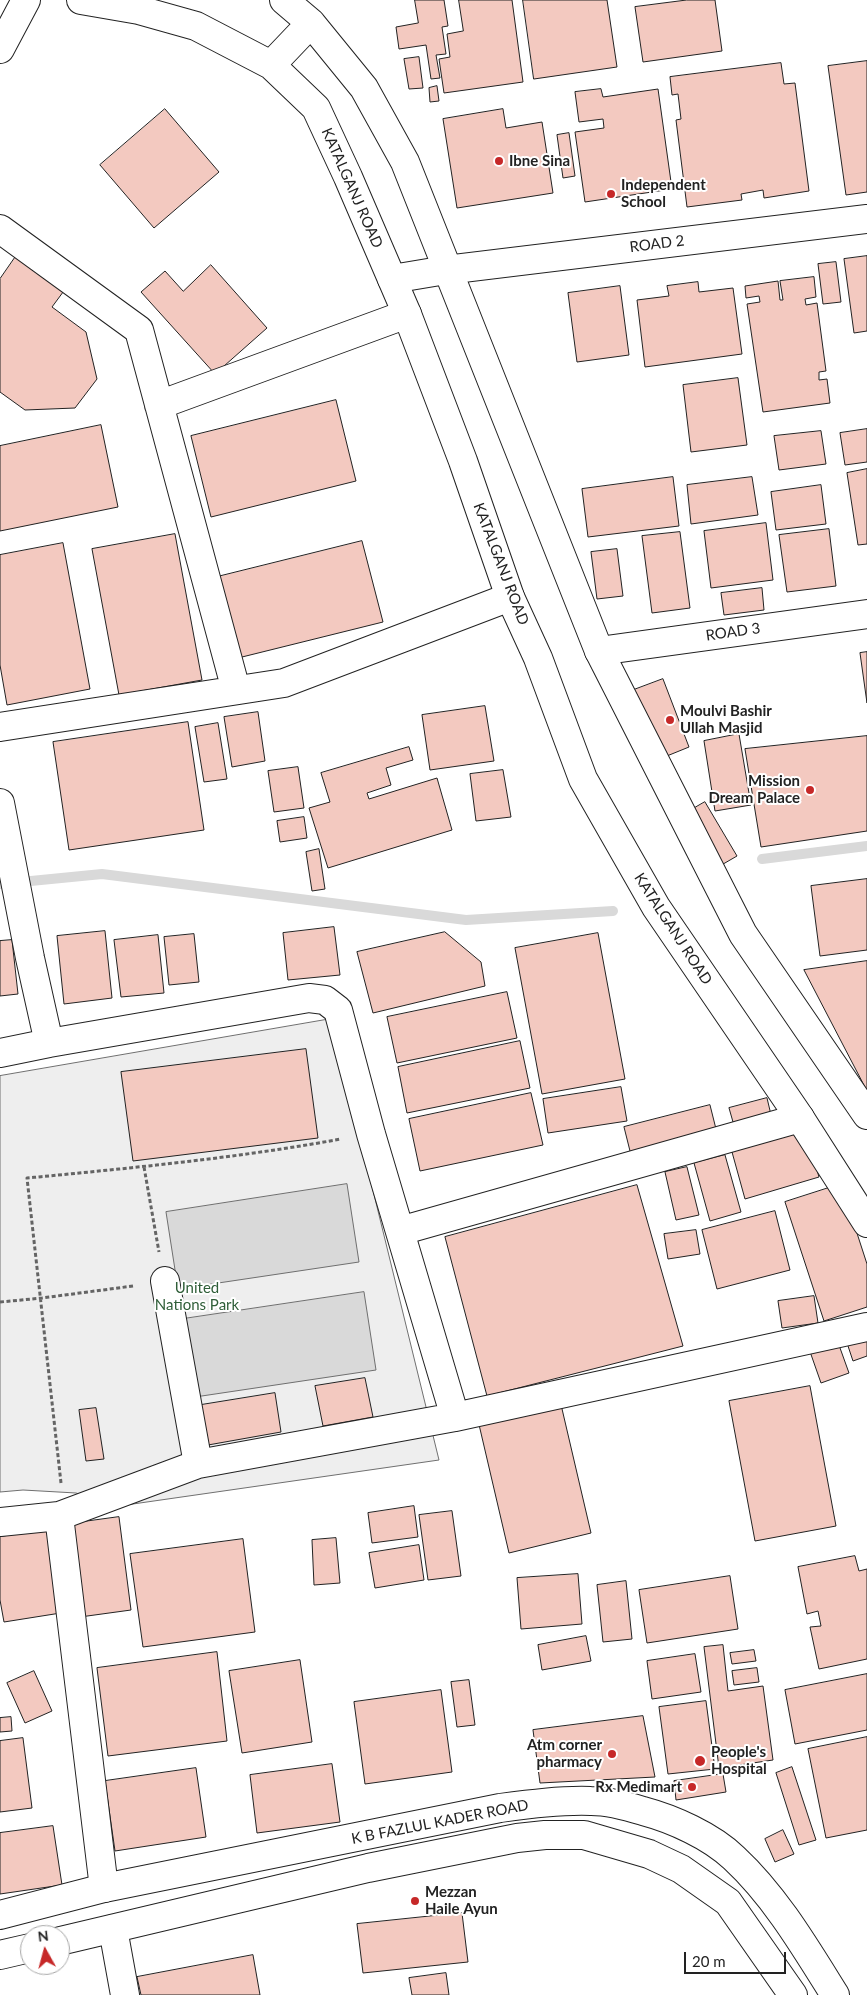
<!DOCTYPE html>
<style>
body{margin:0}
#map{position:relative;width:867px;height:1995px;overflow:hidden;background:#fff;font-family:Lato,sans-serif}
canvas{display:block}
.north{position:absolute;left:20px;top:1925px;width:50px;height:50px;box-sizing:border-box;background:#fff;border:1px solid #a7a7a7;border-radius:50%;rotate:353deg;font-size:14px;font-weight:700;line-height:20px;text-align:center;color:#222}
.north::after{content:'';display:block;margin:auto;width:18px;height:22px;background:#c62828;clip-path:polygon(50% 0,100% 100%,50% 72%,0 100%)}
.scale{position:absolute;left:684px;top:1952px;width:102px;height:22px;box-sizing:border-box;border:2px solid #222;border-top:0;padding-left:6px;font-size:15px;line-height:18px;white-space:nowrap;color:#222;-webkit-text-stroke:4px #fff;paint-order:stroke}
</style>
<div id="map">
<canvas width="867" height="1995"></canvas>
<div class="north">N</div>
<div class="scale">20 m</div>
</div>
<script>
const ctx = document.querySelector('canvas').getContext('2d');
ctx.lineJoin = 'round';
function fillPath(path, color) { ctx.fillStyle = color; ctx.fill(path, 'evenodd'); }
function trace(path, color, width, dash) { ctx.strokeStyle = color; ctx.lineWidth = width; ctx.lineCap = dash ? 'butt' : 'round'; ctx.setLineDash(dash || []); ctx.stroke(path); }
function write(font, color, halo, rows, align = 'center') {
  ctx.font = font + ' Lato,sans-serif'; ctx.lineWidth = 4; ctx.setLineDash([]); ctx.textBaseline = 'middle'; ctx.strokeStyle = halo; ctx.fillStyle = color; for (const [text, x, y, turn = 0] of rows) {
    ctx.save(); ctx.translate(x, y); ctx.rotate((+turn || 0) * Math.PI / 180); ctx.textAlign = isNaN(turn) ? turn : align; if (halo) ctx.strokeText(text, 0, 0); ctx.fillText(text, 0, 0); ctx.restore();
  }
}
const green = new Path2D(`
 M331,1019L439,1460L119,1506L76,1493L23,1490L0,1492V1076Z`);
const water = new Path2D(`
 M347,1184L359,1262L178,1289L166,1212Z
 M364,1292L376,1370L195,1397L183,1319Z`);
const stream = new Path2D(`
 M762,859L867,846
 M0,884L102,874L466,920L613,911`);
const building = new Path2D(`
 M415,0H444L448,26L442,27L446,54L436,55L440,78L431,79L426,45L399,49L396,27L418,23Z
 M459,0H512L523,82L444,93L439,59L450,57L447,34L463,31Z
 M523,0H607L617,67L534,79Z
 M687,0H715L722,51L643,62L635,7Z
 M419,57L423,88L409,89L404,59Z
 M867,61V192L846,195L828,66Z
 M781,63L784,84L795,83L809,191L764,198L763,190L741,194L742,200L687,207L676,120L681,119L678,94L672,95L670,77Z
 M437,86L439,101L430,102L429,88Z
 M601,89L603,97L658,89L672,189L585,202L575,132L604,128L603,119L579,122L575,92Z
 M165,109L219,172L154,228L100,165Z
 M503,109L506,128L542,122L553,193L457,208L443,119Z
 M569,133L575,176L563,178L557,135Z
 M21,249L69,284L52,307L86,332L97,379L75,408L25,410L0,392V279Z
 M867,256V331L854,333L844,259Z
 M836,262L841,302L823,304L818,264Z
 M211,265L267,328L215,374L141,292L165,271L183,291Z
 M814,277L816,297L805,299L806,305L817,303L826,371L819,372V380L827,379L830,403L763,412L747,304L760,302L759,296L746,298L745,286L778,281L780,300H783L780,281Z
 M698,282L699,292L733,288L742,354L645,367L637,300L669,296L667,286Z
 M620,286L629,355L577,362L568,293Z
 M738,378L747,445L691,452L683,385Z
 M336,400L356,481L211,517L191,436Z
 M101,425L118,507L0,531V446Z
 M867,429V462L845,465L840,433Z
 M821,431L826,464L779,470L774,436Z
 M867,469V544L858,545L847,473Z
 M673,477L679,526L588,537L582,489Z
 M752,477L758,515L691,524L687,485Z
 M821,485L826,524L776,530L771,492Z
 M766,523L773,580L711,588L704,531Z
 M829,529L836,586L787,592L779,535Z
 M680,532L690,608L652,613L642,536Z
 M175,534L202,680L119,695L92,549Z
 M362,541L383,622L238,658L217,577Z
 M63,543L90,689L7,705L0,665V555Z
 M617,549L623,596L597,599L591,552Z
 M762,588L764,610L724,615L721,593Z
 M867,652V703L860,653Z
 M663,679L689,747L657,760L631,691Z
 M485,706L494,761L430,770L422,715Z
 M258,712L265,761L232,767L224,717Z
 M188,722L204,830L69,850L53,742Z
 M218,723L227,779L204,782L195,727Z
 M739,734L751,805L715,811L704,741Z
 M867,736V831L761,847L745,749Z
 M409,747L413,760L386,768L391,785L367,793L369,799L437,778L452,830L328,868L309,808L330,802L321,773Z
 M298,767L304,808L274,812L268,771Z
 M503,770L511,817L476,821L470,774Z
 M705,802L737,856L718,867L686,813Z
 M304,817L307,838L280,842L277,821Z
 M319,849L325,889L312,891L306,852Z
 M867,879V950L820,956L811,886Z
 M334,927L340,975L288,980L283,933Z
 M105,931L112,998L64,1004L57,936Z
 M445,932L481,962L485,986L373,1013L357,952Z
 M598,933L625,1079L542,1094L515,948Z
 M194,934L199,982L169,985L164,937Z
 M158,935L164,993L121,997L114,940Z
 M12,940L18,994L0,996V941Z
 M867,961V1091L804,970Z
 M507,992L517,1038L397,1063L387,1017Z
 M520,1041L530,1088L407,1113L398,1067Z
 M306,1049L318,1138L133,1161L121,1072Z
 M621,1087L627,1121L548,1133L543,1099Z
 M531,1093L543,1145L420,1171L409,1119Z
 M767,1098L772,1119L735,1129L729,1108Z
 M710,1105L718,1137L632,1159L624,1127Z
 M806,1131L819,1177L745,1199L732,1152Z
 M725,1155L741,1212L710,1221L694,1163Z
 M687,1167L699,1215L676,1220L665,1172Z
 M841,1184L867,1264V1307L824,1321L785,1202Z
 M637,1185L683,1346L487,1396L445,1237Z
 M775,1211L790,1270L717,1289L702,1230Z
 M696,1230L700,1254L668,1259L664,1234Z
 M814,1296L818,1323L782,1328L778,1301Z
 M867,1326V1356L853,1361L844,1334Z
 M835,1334L849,1373L821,1383L807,1343Z
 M365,1378L373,1417L323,1426L315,1386Z
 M810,1386L836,1526L755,1541L729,1401Z
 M275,1393L281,1432L208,1445L201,1405Z
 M559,1396L591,1533L509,1553L477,1416Z
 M96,1408L104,1459L86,1461L79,1410Z
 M414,1506L418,1537L372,1543L368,1513Z
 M452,1511L461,1576L428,1580L419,1515Z
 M119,1517L131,1610L80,1617L68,1524Z
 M52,1528L67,1612L4,1622L0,1600V1537Z
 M336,1538L340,1583L314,1585L312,1540Z
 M243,1539L255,1632L143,1647L130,1554Z
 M419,1545L424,1580L375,1588L369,1553Z
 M855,1556L859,1571L867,1569V1659L819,1669L810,1627L821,1626L818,1611L807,1614L798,1567Z
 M578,1574L582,1624L521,1629L517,1578Z
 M730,1576L738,1629L647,1643L639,1590Z
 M626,1581L632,1639L603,1642L597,1585Z
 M586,1636L591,1661L542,1670L538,1645Z
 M723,1645L728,1691L763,1686L773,1760L719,1768L704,1647Z
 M754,1650L756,1661L732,1664L730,1653Z
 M217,1652L227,1741L108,1756L97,1668Z
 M695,1654L701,1692L652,1699L647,1661Z
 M300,1660L312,1742L242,1753L229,1671Z
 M757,1668L759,1682L734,1685L732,1671Z
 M34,1671L52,1711L25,1723L7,1683Z
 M867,1674V1730L795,1744L785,1690Z
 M469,1680L475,1725L457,1727L451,1682Z
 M441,1690L452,1772L365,1784L354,1702Z
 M706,1701L715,1769L668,1774L659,1707Z
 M643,1716L655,1777L540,1783L533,1730Z
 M11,1717L12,1731L0,1732V1718Z
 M867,1737V1830L826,1838L808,1749Z
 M23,1738L32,1808L0,1812V1741Z
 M332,1764L340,1822L257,1833L250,1775Z
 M792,1767L816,1840L799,1845L776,1773Z
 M196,1768L206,1837L115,1851L105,1781Z
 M723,1774L726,1792L676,1800L674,1781Z
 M53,1826L62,1885L0,1894V1833Z
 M783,1830L794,1854L775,1862L765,1839Z
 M462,1913L468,1962L363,1973L357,1924Z
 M253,1955L260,1995H141L137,1977Z
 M446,1973L449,1995H412L409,1978Z`);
const path = new Path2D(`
 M144,1167L159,1252
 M0,1302L42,1298L133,1286
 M61,1483L27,1178C132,1168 237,1158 341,1139`);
const street = new Path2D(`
 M0,49L26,0
 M0,229L139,330L236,690
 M392,279L446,270L867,219
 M159,405L407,314
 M599,651L867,614
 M0,727L284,683L510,597
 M0,803L30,958L49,1043
 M0,1053L49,1043L309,998L325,1000L338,1010L371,1134L455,1417
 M400,1231L800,1118
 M165,1281L198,1464
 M59,1516L104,1888
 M0,1522L59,1516L198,1464L455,1417L867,1327
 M113,1929L125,1995`);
const secondary = new Path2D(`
 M0,1915L104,1888L500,1808C530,1804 561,1800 591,1801C608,1801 627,1806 643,1811C673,1819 711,1836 734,1858C775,1896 805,1947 835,1995
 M60,1941L368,1868L517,1838L545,1835H584L649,1854L681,1869L728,1902L793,1995
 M0,1955L30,1948`);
const primary = new Path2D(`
 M81,0L139,10L196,26L271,65L316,108L348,177L407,314L463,461L510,597L538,658L583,779L656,907L800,1118L867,1223
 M284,0L311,23L364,88L405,162L599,651L743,934L867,1115
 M271,65L311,23`);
const markers = [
 [499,161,5,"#c62828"],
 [611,194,5,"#c62828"],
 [670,720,5,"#c62828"],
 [810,790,5,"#c62828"],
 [612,1754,5,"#c62828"],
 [700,1761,6,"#c62828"],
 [692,1787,5,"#c62828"],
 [415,1901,5,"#c62828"]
];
const poiNames = [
 ["Ibne Sina",509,161],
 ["Independent",621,185],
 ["School",621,202],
 ["Moulvi Bashir",680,711],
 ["Ullah Masjid",680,728],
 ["Mission",800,781,"right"],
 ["Dream Palace",800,798,"right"],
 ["Atm corner",602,1745,"right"],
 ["pharmacy",602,1762,"right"],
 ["People's",711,1752],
 ["Hospital",711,1769],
 ["Rx Medimart",682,1787,"right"],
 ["Mezzan",425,1892],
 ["Haile Ayun",425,1909]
];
const streetNames = [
 ["KATALGANJ ROAD",352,188,66],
 ["ROAD 2",657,244,-7],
 ["KATALGANJ ROAD",501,564,69],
 ["ROAD 3",733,632,-8],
 ["KATALGANJ ROAD",673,929,57],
 ["K B FAZLUL KADER ROAD",440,1822,-11]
];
const parkNames = [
 ["United",197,1288],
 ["Nations Park",197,1305]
];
fillPath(green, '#eee');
trace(green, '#6f6f6f', 1);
fillPath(water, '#d9d9d9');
trace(water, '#6f6f6f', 1);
trace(stream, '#d9d9d9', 10);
fillPath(building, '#f3c9c0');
trace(building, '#222', 1);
trace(street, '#222', 30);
trace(secondary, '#222', 30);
trace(primary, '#222', 30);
trace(path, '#646464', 3, [4, 2.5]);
trace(street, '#fff', 28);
trace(secondary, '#fff', 28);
trace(primary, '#fff', 28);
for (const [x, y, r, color] of markers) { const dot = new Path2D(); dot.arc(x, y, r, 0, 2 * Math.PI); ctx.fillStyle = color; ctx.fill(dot); trace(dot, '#fff', 2); }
write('bold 15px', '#222', '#fff', poiNames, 'left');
write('15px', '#222', '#fff', streetNames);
write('15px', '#2f5e38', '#fff', parkNames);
</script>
